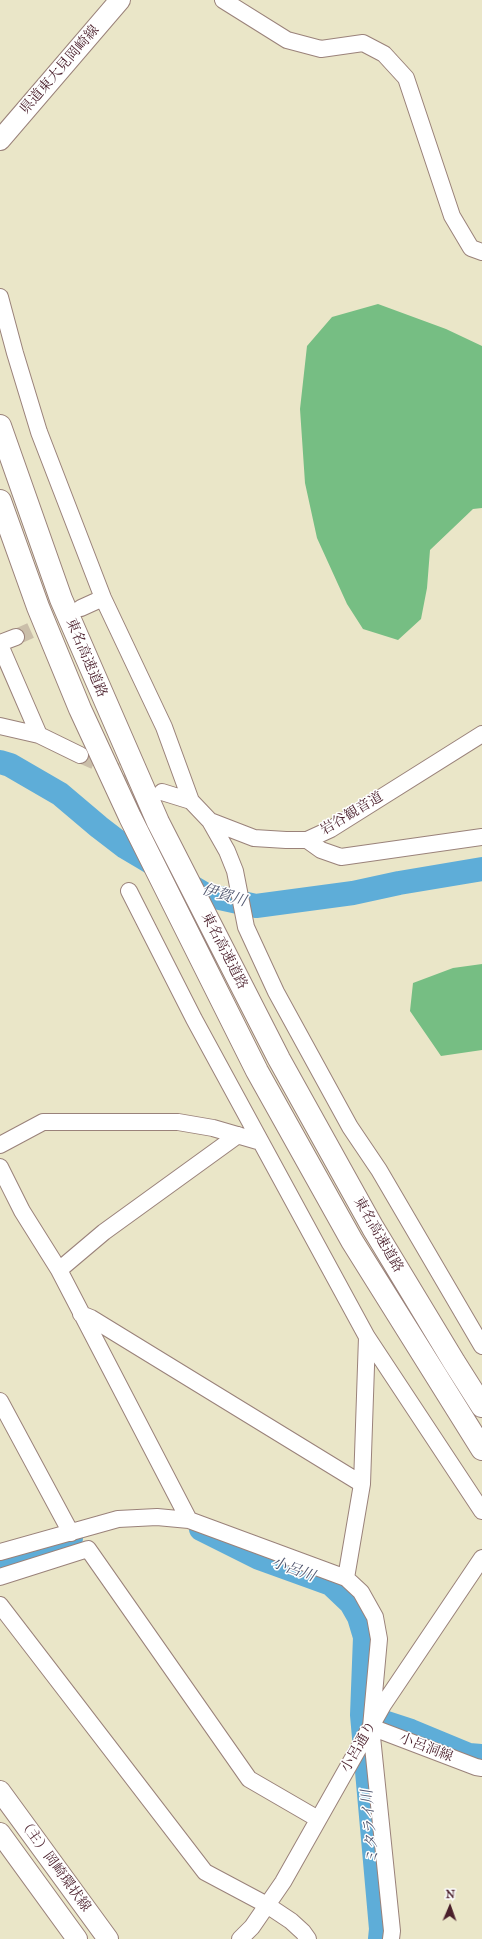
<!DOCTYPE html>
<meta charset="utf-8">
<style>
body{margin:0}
#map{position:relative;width:482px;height:1939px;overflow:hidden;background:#eae6c8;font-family:"IM FELL Great Primer",serif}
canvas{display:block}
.north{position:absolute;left:430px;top:1887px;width:40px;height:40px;-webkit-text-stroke:3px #fff;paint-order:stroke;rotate:2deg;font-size:11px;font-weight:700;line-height:16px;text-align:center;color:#4a1f2b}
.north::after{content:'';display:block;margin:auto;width:14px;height:18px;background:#4a1f2b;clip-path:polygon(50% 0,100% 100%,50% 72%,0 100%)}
</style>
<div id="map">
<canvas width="482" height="1939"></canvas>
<div class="north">N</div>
</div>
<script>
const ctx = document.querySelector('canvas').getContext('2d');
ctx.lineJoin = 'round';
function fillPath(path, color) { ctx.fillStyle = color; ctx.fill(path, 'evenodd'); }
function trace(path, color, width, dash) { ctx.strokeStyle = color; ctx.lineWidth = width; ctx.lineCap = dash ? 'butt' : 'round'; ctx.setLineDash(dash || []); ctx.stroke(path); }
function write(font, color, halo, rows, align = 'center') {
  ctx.font = font + ' "IM FELL Great Primer","Noto Serif JP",serif'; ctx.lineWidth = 3; ctx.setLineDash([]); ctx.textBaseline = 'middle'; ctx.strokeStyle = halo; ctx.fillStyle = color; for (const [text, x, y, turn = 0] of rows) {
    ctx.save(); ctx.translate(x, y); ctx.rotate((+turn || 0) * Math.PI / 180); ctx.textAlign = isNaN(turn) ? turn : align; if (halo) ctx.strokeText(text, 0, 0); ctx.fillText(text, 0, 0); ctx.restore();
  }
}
const forest = new Path2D(`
 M378,304L446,329L482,346V508L473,509L430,550L427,588L421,619L398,640L363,629L347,604L317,538L305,483L300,409L307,346L332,317Z
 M482,964V1050L441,1056L410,1011L413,983L453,968Z`);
const river = new Path2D(`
 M0,762L10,765L60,794L99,827L125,847L206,895L256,906L353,893L399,883L482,869
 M201,1529L259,1558L331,1584L351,1603L359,1617L365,1637L362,1715L381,1929L380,1939
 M0,1563L71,1538
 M362,1715L411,1731L469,1755L482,1756`);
const minorTunnel = new Path2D(`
 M16,637L76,610
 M80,755L146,784`);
const minor = new Path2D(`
 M223,0L287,40L321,49L363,43L384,54L406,78L452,216L471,248L482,252
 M0,297L15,353L39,432L103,598L164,727L191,801L210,821L227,851L235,871L246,927L276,992L350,1127L379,1170L482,1346
 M81,608L103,598
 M0,643L16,637
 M0,645L39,735
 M0,726L39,735L80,755
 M162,792L191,801
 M210,821L254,838L286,840H307L331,829L482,734
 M307,840L321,850L341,857L482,837
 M129,891L194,1019L367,1337L482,1511
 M0,1145L43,1122H178L213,1128L261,1142
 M0,1167L22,1211L59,1270L189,1520
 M59,1270L104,1232L238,1135
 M81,1314L91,1318L362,1484
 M0,1401L71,1533
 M0,1552L118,1519L157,1517L189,1520L346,1578L361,1592L375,1617L379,1639L371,1727L392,1931L391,1939
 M0,1577L88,1549L249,1779L318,1819
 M346,1578L362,1484L367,1337
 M0,1605L205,1872L267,1905L291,1921L303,1932L308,1939
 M371,1727L476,1767L482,1768
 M240,1939L252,1927L283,1882L383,1705L482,1558`);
const major = new Path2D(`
 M0,140L120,0
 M0,1791L108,1939
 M0,1833L77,1939`);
const highway = new Path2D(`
 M0,426L61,599L158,822L279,1059L373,1228L454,1362L482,1406
 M0,501L38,607L80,709L130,817L257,1071L352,1241L482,1449`);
const streetNames = [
 ["県道東大見岡崎線",60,70,-49],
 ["東名高速道路",86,658,67],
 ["岩谷観音道",352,814,-31],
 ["東名高速道路",224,951,63],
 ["東名高速道路",378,1235,60],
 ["小呂通り",359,1747,-60],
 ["小呂洞線",426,1748,21],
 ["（主）岡崎環状線",54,1865,54]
];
const waterNames = [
 ["伊賀川",224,896,16],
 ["小呂川",293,1570,20],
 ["ミタライ川",371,1827,-95]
];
fillPath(forest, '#76be83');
trace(river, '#5eadd8', 24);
trace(minorTunnel, '#cabea9', 16, [16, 8]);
trace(minor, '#9a827a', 18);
trace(major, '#9a827a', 22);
trace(highway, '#9a827a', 24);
trace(minor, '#fff', 16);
trace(major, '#fff', 20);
trace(highway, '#fff', 22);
write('14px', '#4a1f2b', '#fff', streetNames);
write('italic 15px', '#525870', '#fff', waterNames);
</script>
